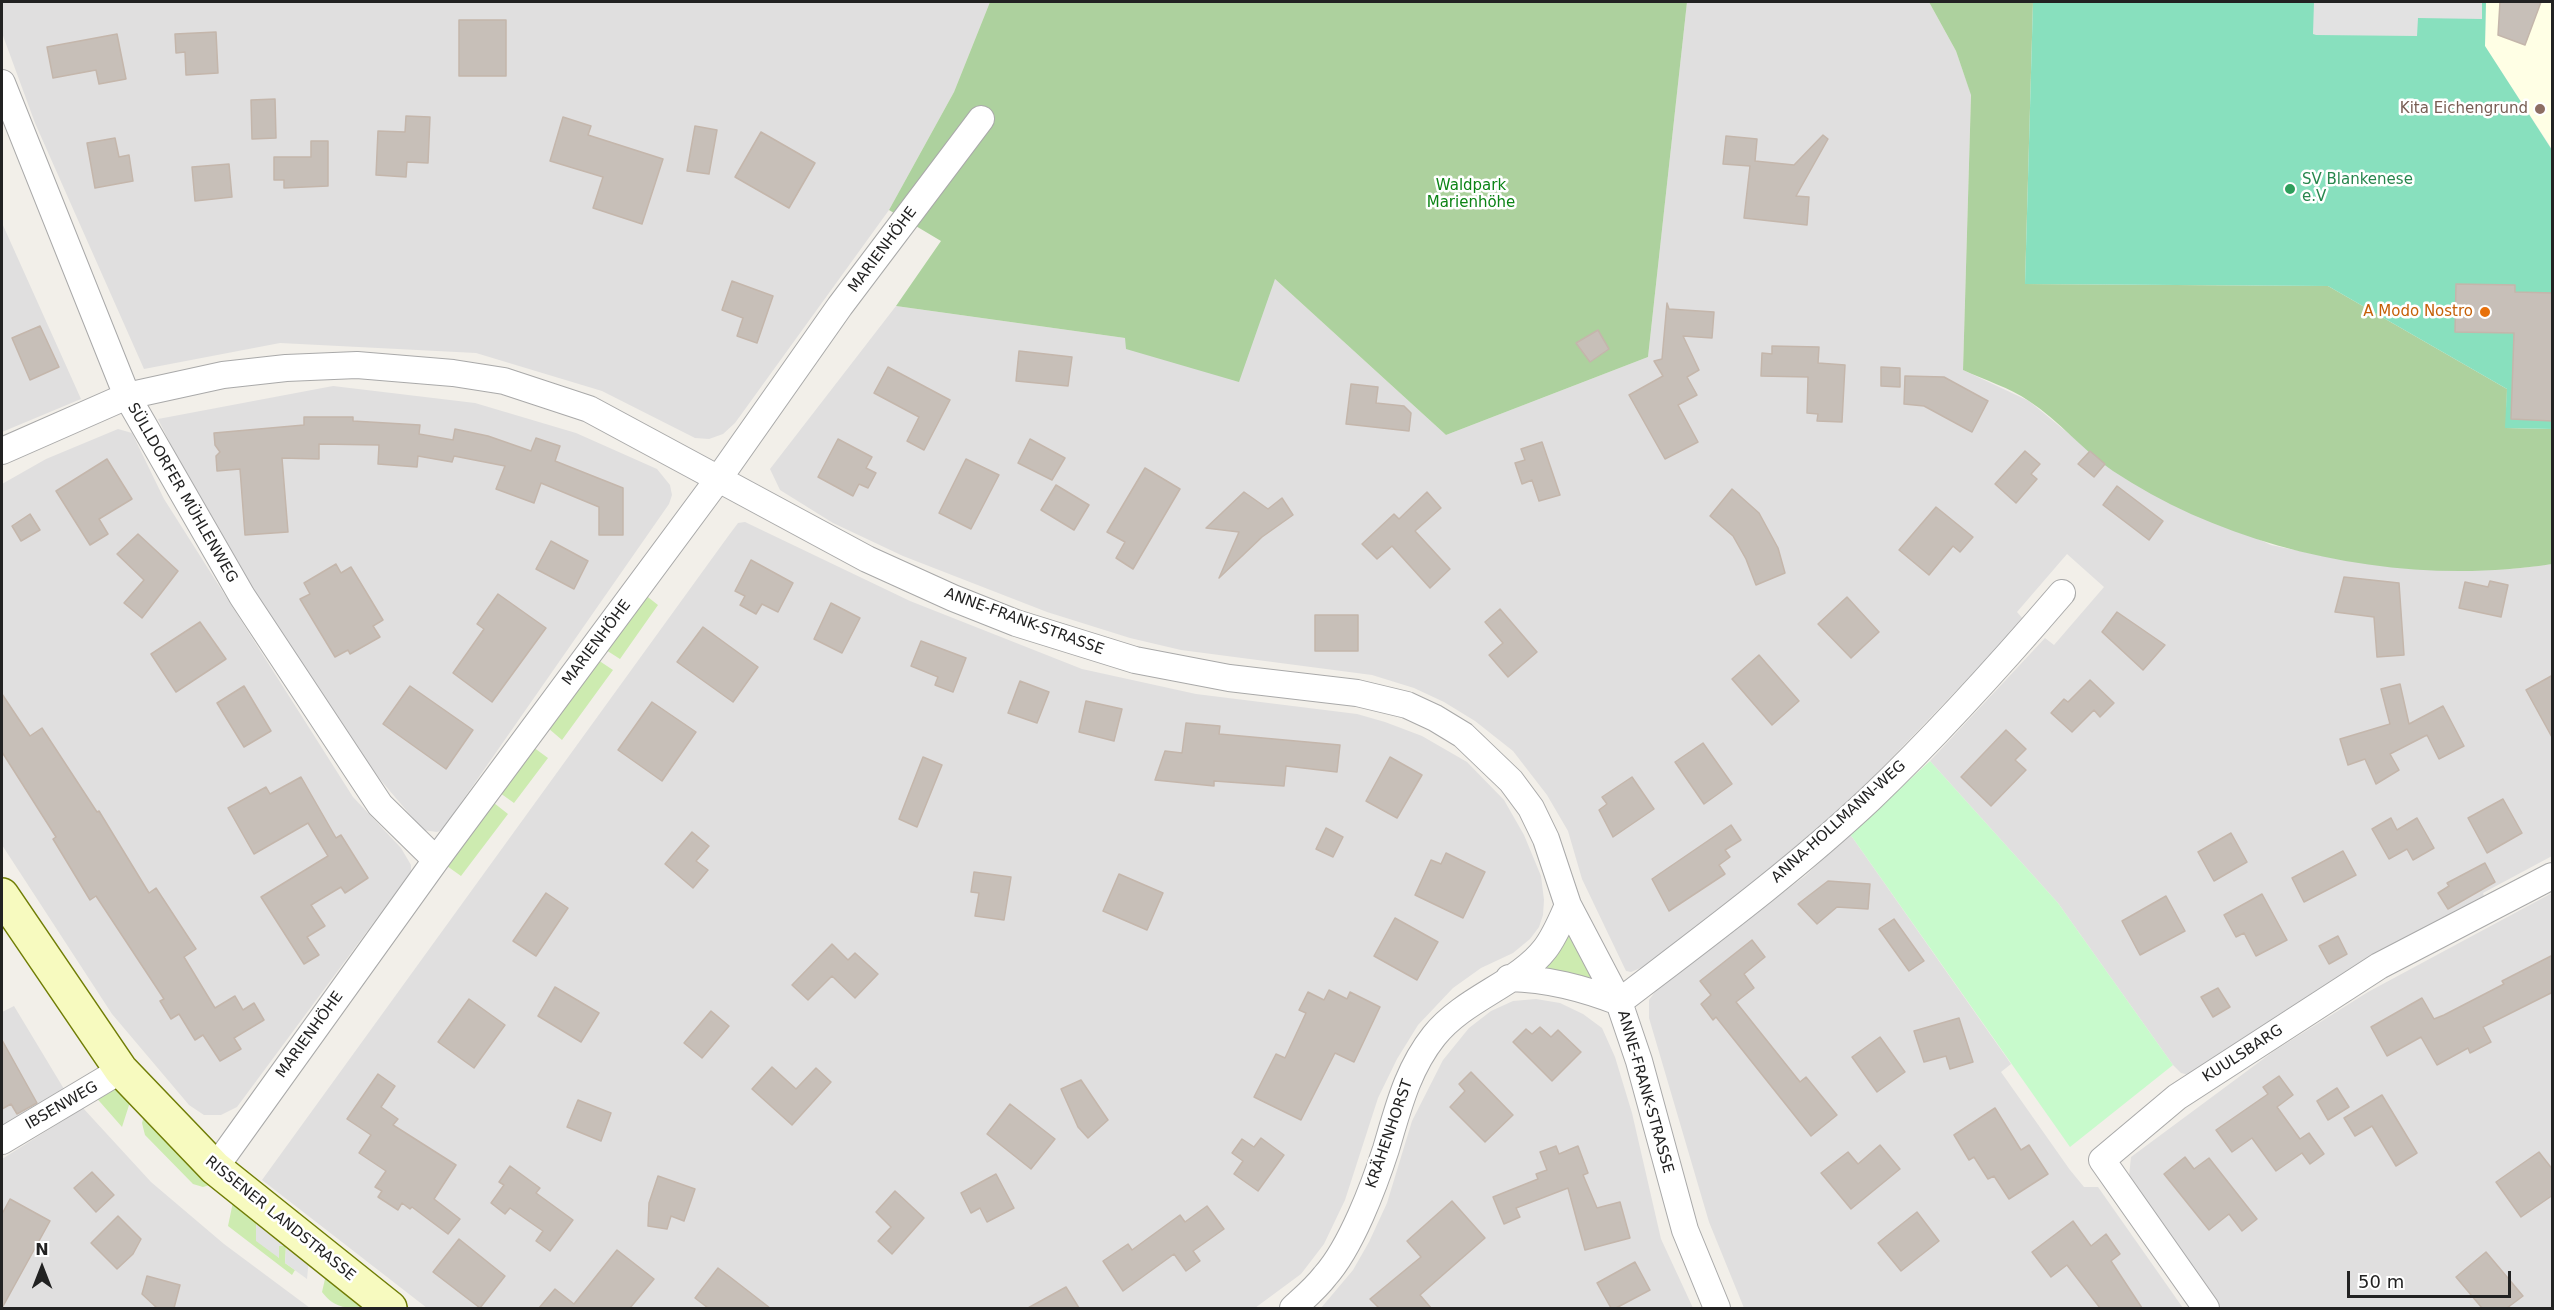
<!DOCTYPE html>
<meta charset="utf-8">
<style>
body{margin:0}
#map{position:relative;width:2554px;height:1310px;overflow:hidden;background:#f2efe9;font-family:"DejaVu Sans",sans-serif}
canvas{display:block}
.frame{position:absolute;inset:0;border:3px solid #222;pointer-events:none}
.north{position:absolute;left:12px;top:1238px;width:60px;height:60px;-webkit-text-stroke:4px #fff;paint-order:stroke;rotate:0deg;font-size:16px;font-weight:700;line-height:24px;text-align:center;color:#222}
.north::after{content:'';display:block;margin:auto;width:21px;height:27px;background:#222;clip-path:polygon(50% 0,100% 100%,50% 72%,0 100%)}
.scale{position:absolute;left:2347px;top:1271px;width:164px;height:27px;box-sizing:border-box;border:3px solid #222;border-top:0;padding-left:8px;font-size:18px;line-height:21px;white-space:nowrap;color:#222;-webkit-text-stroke:4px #fff;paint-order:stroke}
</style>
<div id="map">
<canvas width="2554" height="1310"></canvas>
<div class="frame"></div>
<div class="north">N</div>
<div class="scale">50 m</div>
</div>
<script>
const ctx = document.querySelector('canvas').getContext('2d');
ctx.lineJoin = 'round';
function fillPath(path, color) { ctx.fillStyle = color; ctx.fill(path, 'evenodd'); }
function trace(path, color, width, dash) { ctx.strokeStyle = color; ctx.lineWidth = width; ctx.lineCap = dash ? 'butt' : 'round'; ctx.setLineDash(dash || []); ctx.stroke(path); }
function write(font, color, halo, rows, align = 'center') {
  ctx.font = font + ' "DejaVu Sans",sans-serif'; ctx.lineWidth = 5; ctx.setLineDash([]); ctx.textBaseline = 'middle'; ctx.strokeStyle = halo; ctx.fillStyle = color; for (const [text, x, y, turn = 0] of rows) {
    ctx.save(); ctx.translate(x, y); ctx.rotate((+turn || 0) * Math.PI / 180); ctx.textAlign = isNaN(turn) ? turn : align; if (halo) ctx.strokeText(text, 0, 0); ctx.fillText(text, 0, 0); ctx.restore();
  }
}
const residential = new Path2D(`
 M2,2H990L954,92L889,210L735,423L723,434L709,439L695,438L602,391L476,353L280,343L144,369L35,123L2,33Z
 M1687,2H1929L1956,51L1971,94L1963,370L2029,401L2113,470L2271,545L2338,559L2435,570L2512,569L2552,564V856L2483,893L2485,899L2189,1075L2181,1073L2173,1065L2058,903L1930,761L2045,638L2054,645L2104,587L2067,554L2017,612L2024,620L1857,794L1752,884L1643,967L1631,972L1626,971L1582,879L1568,831L1547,795L1513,751L1475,721L1444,702L1414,688L1372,675L1181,650L1130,638L1047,612L903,556L833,523L780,490L770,469L896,306L1125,338L1275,279L1446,435L1648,357Z
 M2,223L81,399L2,432Z
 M333,386L475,403L576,433L657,469L670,485L672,495L669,504L442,830L437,832L423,830L277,658L158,419Z
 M118,429L132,433L164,499L353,797L401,848L411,865V872L237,1107L221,1115H204L189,1105L112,1014L2,845V484L46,459Z
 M745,522L910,601L1082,669L1196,694L1357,714L1385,722L1422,736L1467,762L1504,800L1524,835L1541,876L1544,900L1543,915L1539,927L1530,939L1513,953L1481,968L1453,988L1418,1025L1397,1059L1378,1098L1345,1200L1324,1244L1301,1274L1255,1308H427L262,1180L729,535L738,523Z
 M1850,834L2011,1064L2001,1072L2070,1170L2084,1187H2098L2183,1308H1744L1709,1222L1649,1018V1000L1660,985L1805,876Z
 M2552,893V1308H2221L2129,1176L2131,1157L2274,1051L2368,992Z
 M1536,999L1560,1003L1583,1014L1602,1028L1615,1057L1632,1113L1661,1239L1693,1308H1321L1353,1270L1369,1242L1387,1203L1412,1121L1443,1060L1469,1028L1491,1011L1513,1001Z
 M14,1006L67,1094L2,1129V1012Z
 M83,1108L151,1182L224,1244L310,1308H2V1159Z`);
const education = new Path2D(`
 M2486,2H2552V149L2485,46Z`);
const grass = new Path2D(`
 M644,594L658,605L620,659L606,650Z
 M598,660L613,670L562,740L548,728Z
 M533,747L548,758L514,803L500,793Z
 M494,803L508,814L461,876L447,866Z
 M1570,933L1597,981L1541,970Z
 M119,1085L131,1099L122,1127L93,1094Z
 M144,1116L213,1184L203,1187L193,1184L145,1135L142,1123Z
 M233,1202L256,1218L279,1258V1246H286L285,1263L295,1270L292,1275L228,1226Z
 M331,1276L360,1299L359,1308C342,1308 333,1306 322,1292L325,1279Z`);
const forest = new Path2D(`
 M990,2H1687L1648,357L1446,435L1275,279L1239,382L1126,349L1125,338L896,306L941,241L889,210L954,92Z
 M1929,2H2033L2025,284L2328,286L2507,389L2506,428L2552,429V564C2407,587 2236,553 2113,471C2083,451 2059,420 2029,401C2010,388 1985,380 1963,370L1971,95L1956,51Z`);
const park = new Path2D(`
 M1930,761L2058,903L2173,1065L2070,1147L1850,834Z`);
const pitch = new Path2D(`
 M2033,2H2486L2485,46L2552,150V429L2505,428L2507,389L2328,286L2025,284Z`);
const parking = new Path2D(`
 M2314,2H2482V19L2418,18L2417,36L2316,35L2313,34Z
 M256,1218L309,1259L307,1279L285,1263L286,1246H279V1258L256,1241Z`);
const building = new Path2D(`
 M2500,2H2541L2525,45L2498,35Z
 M459,20H506V76H459Z
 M216,32L218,73L186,75L185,52L176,53L175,34Z
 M117,34L126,79L99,84L96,70L53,78L47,47Z
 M275,99L276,138L252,139L251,100Z
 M406,116L430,117L428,163L407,162L406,177L376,175L378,131L405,132Z
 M563,117L591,126L588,135L663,159L642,224L593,208L603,177L550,161Z
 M695,126L717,130L709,174L687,171Z
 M761,132L815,163L789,208L735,177Z
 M1823,135L1828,139L1796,196L1809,197L1807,225L1744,218L1750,166L1723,164L1726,136L1757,139L1755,161L1794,165Z
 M115,138L119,157L129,155L133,181L95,188L87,143Z
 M311,141H328V186L284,188V180H274V157H311Z
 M229,164L232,197L195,201L192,167Z
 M732,281L773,296L757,343L737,336L743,318L722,310Z
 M2456,284L2515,285V292L2553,293V421L2511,419L2514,333L2455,332Z
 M1667,303L1669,309L1714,312L1712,338L1683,336L1699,370L1687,377L1697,395L1678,405L1698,442L1665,459L1629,395L1663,376L1654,361L1662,359Z
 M40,326L59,367L30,380L12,338Z
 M1598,330L1609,349L1590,362L1576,343Z
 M1772,346L1819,347L1818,363L1845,365L1842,422L1817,421L1818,414L1807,413L1808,377L1761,376L1762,353L1772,354Z
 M1019,351L1072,357L1068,386L1016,381Z
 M888,367L950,400L924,450L907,441L919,417L874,393Z
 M1881,367L1900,368V387L1881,386Z
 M1905,376L1944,377L1988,401L1972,432L1924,406L1904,404Z
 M1351,384L1378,387L1376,403L1404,406L1411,413L1409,431L1346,424Z
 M304,417H353V421L420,425L419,434L453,440L455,429L488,436L531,451L536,438L560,446L555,461L623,488V535H599V507L541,483L534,503L496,489L505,466L454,456L452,462L418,456L417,467L378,464L379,445L319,444V459L282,458L288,532L245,535L240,469L217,471L216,456L220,452L215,445L214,433L304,425Z
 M838,439L872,457L866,468L876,473L868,488L859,484L853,496L818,477Z
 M1030,439L1065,458L1052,480L1018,463Z
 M1542,442L1560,495L1539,501L1532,480L1522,484L1515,463L1525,460L1521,449Z
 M2025,451L2040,464L2031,474L2037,479L2016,503L1995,484Z
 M2090,451L2105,464L2094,477L2078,464Z
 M107,459L132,499L99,519L108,534L90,545L56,491Z
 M966,459L999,475L971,529L939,513Z
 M1145,468L1180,489L1133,569L1116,558L1125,542L1107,532Z
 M1056,485L1089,505L1074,530L1041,510Z
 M2117,486L2163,521L2149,540L2103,505Z
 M1732,489L1759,513L1778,548L1785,573L1756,585L1746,559L1733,536L1710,516Z
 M1244,492L1268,509L1282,498L1293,515L1262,537L1219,578L1239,532L1206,528Z
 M1427,492L1441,508L1415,531L1450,569L1430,588L1392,546L1377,559L1362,544L1394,514L1399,519Z
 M1936,507L1973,537L1960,552L1953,546L1929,575L1899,550Z
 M30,514L40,530L21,541L12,526Z
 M138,534L178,571L142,618L124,603L144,580L117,554Z
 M551,541L588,561L574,589L536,569Z
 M751,560L793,583L778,612L762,604L756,614L740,605L745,596L735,591Z
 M336,564L341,573L351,567L383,620L373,626L380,637L350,654L348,650L335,657L300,599L310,594L304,583Z
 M2344,577L2399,583L2404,655L2377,657L2374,617L2335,612Z
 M2490,581L2508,585L2501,617L2459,608L2465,582L2488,587Z
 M498,594L546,628L492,702L453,673L484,629L477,624Z
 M1847,597L1879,632L1851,658L1818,624Z
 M831,603L860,618L842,653L814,639Z
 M1500,609L1537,652L1508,677L1489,655L1503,643L1485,622Z
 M2117,612L2165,645L2143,670L2102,632Z
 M1315,615H1358V651H1315Z
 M200,622L226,659L176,692L151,654Z
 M703,627L758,667L733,702L677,662Z
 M921,641L966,658L953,692L935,685L938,677L911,666Z
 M1759,655L1799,701L1772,725L1732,679Z
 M2553,675V739L2526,690Z
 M2090,680L2114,703L2100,717L2094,710L2072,732L2051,713L2064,699L2068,702Z
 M1020,681L1049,692L1037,723L1008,713Z
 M2400,684L2409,724L2443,706L2464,746L2439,759L2427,735L2390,754L2399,770L2376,784L2365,759L2348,765L2340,739L2390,724L2381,689Z
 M244,686L271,731L244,747L217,703Z
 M410,686L473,730L446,769L383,724Z
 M2,694L30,736L42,728L97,812L99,811L149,893L156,888L196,949L184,957L215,1008L235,996L243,1010L254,1003L264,1020L234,1038L241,1049L220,1061L203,1035L195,1040L179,1014L171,1019L160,1001L164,999L96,896L90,900L53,839L56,837L2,752Z
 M1086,701L1122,709L1114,741L1079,732Z
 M652,702L696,732L662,781L618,750Z
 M1186,723L1220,726L1219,734L1340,745L1337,772L1286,766L1284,786L1214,781V786L1155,780L1165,751L1182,753Z
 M2006,730L2026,749L2015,760L2026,770L1991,806L1961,777Z
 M1703,743L1732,784L1704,804L1675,762Z
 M923,757L942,765L917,827L899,819Z
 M1390,757L1422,775L1397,818L1366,801Z
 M301,777L336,838L341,835L368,878L345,893L341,887L311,905L325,926L307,937L319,955L304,964L261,897L328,856L308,823L254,854L228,808L266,787L270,794Z
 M1632,777L1654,809L1613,837L1599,810L1607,804L1602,797Z
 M2503,799L2522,833L2487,853L2468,818Z
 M2391,818L2397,830L2417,818L2434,848L2413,860L2407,849L2389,859L2372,829Z
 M1731,825L1741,840L1725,850L1730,857L1719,865L1725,874L1669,911L1652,879Z
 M1326,828L1343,837L1333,857L1316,849Z
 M692,832L709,846L696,861L708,870L693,888L665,864Z
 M2231,833L2247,862L2214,881L2198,852Z
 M2343,851L2356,875L2304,902L2292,878Z
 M1446,853L1485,872L1463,918L1415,895L1431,860L1441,864Z
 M2485,863L2495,882L2448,909L2438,893L2449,886L2447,883Z
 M974,872L1011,877L1004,920L975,916L979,893L971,892Z
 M1119,874L1163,893L1147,930L1103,911Z
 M1828,881L1870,884L1868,909L1837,907L1817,924L1798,904Z
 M546,893L568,908L536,956L513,941Z
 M2262,894L2287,940L2256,956L2244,933L2236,937L2224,915Z
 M2166,896L2185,931L2140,955L2122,921Z
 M1395,918L1438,942L1417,980L1374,956Z
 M1894,919L1924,961L1909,971L1879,929Z
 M2338,936L2347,954L2329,964L2319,946Z
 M1752,940L1765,957L1744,974L1754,988L1736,1002L1800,1082L1806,1077L1837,1115L1811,1136L1716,1017L1713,1020L1701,1004L1711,995L1700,981Z
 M832,944L848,960L855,953L878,974L855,998L832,976L808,1000L792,985Z
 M2553,955V992L2483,1027L2491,1042L2470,1053L2468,1048L2437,1065L2421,1037L2387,1056L2371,1027L2422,998L2434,1019L2444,1015L2504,984L2502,981Z
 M555,987L599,1013L581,1042L538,1016Z
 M2218,988L2230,1007L2213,1017L2201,997Z
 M1329,990L1347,999L1350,992L1380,1007L1354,1062L1335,1053L1301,1120L1254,1097L1276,1054L1285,1058L1306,1013L1299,1010L1308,992L1324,1000Z
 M469,999L505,1025L474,1068L438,1042Z
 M711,1011L729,1026L702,1058L684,1043Z
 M1959,1018L1973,1062L1950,1069L1946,1056L1924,1062L1914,1031Z
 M1540,1027L1551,1037L1558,1030L1581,1052L1552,1081L1513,1042L1526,1029L1532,1034Z
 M1880,1037L1905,1072L1877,1092L1852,1057Z
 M2,1040L37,1103L17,1114L11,1104L2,1109Z
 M772,1067L796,1089L816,1068L831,1082L792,1125L752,1089Z
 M1471,1072L1513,1115L1485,1142L1450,1107L1465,1091L1459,1084Z
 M378,1074L395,1086L381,1107L398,1119L393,1125L456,1165L434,1199L460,1219L448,1234L412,1207L410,1209L402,1203L398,1210L378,1197L382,1191L375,1187L386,1171L359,1153L371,1135L347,1119Z
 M2279,1076L2293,1095L2277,1107L2300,1139L2309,1133L2324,1154L2310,1164L2302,1153L2276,1171L2252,1138L2232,1152L2216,1130L2268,1094L2263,1087Z
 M1081,1080L1108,1120L1088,1138L1078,1127L1061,1089Z
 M2337,1088L2349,1107L2328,1120L2317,1101Z
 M2382,1095L2417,1153L2396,1166L2372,1126L2355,1136L2344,1118Z
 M578,1100L611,1113L601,1141L567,1127Z
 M1010,1104L1055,1139L1031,1169L987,1134Z
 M1995,1108L2021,1150L2029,1145L2048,1174L2009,1199L1994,1176L1988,1179L1974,1157L1969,1160L1954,1135Z
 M1261,1138L1284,1155L1258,1191L1234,1174L1243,1161L1232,1153L1242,1139L1254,1147Z
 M1880,1145L1900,1169L1851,1209L1821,1173L1848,1152L1858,1164Z
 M1556,1146L1559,1154L1578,1146L1588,1173L1583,1175L1597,1208L1620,1202L1630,1238L1585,1250L1568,1188L1516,1208L1520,1217L1504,1224L1493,1197L1538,1179L1536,1174L1547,1170L1540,1152Z
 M2539,1152L2553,1170V1195L2521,1217L2496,1182Z
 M2185,1157L2194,1169L2209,1158L2257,1219L2242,1231L2229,1214L2209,1230L2164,1174Z
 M510,1166L540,1188L536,1193L573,1220L550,1251L536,1241L543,1231L510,1208L505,1214L491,1203L504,1185L499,1182Z
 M92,1172L114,1195L96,1212L74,1188Z
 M996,1174L1014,1208L987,1222L980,1208L971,1213L961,1193Z
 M658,1176L695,1189L684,1221L671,1216L667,1229L648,1226L649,1203Z
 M895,1191L924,1218L892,1254L878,1241L891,1227L876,1212Z
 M10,1199L50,1221L2,1308V1214Z
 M1452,1201L1485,1238L1420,1295L1431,1308H1379L1370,1299L1421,1257L1407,1241Z
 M1207,1206L1224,1229L1193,1251L1200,1261L1186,1271L1174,1254L1123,1291L1103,1261L1128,1244L1132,1250L1180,1215L1185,1222Z
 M1917,1212L1939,1241L1901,1271L1878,1243Z
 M118,1216L141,1239L133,1254L117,1269L91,1243Z
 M2073,1221L2091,1246L2106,1234L2120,1254L2111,1261L2142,1308H2100L2067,1265L2051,1277L2032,1252Z
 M459,1239L505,1276L480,1308L433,1272Z
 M617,1250L654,1279L630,1308H539L555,1289L574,1304Z
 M2486,1252L2523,1296L2507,1308H2482L2456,1277Z
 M1635,1262L1650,1290L1616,1308H1611L1597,1283Z
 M718,1268L730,1277L770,1308H708L695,1298Z
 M147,1276L180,1285L174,1308H157L142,1294Z
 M1066,1287L1079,1308H1028Z`);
const minor = new Path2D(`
 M2,83L127,396L242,596L380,805L436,860
 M2,451L127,396L223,375L286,368L357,365L453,373L504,381L589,409L867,559L953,598L1016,623L1135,660L1229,678L1357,693L1407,705L1435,718L1463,735L1511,781L1531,808L1546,839L1568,905L1619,1002L1639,1061L1685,1230L1717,1308
 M1509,978C1548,979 1582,988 1619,1002
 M1619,1002C1704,937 1791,873 1870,799C1938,734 2001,664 2062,593
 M2,1141L121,1070
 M215,1168L436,860L719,478L840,306L981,119
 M1293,1308C1304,1298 1316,1288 1325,1276C1351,1247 1374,1186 1386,1149C1398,1109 1407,1070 1434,1036C1464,998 1518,984 1545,949C1555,936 1561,921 1568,905
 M2206,1308L2102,1160L2177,1097L2379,966L2552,876`);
const secondary = new Path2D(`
 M2,895L121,1070L215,1168L390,1308`);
const markers = [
 [2540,109,6,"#8d6e63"],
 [2290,189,6,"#2e9e5b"],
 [2485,312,6,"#e8710a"]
];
const educationNames = [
 ["Kita Eichengrund",2528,109]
];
const leisureNames = [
 ["SV Blankenese",2302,180],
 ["e.V",2302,197]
];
const parkNames = [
 ["Waldpark",1471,186],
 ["Marienhöhe",1471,203]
];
const streetNames = [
 ["MARIENHÖHE",883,250,-53],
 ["SÜLLDORFER MÜHLENWEG",182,493,60],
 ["ANNE-FRANK-STRASSE",1024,622,20],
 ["MARIENHÖHE",597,643,-53],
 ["ANNA-HOLLMANN-WEG",1839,822,-42],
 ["MARIENHÖHE",310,1035,-54],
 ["KUULSBARG",2243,1054,-33],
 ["ANNE-FRANK-STRASSE",1645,1092,74],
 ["IBSENWEG",62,1106,-30],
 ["KRÄHENHORST",1390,1134,-71],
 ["RISSENER LANDSTRASSE",280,1219,39]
];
const foodNames = [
 ["A Modo Nostro",2473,312]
];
fillPath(residential, '#e0dfdf');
fillPath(education, '#ffffe5');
fillPath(grass, '#cdebb0');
fillPath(forest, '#add19e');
fillPath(park, '#c8facc');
fillPath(pitch, '#88e0be');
fillPath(parking, '#e2e2e2');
fillPath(building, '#c7bfb8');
trace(building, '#c4b6ab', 1.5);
trace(minor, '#a9a9a9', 28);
trace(secondary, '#707d05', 36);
trace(minor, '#fff', 26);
trace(secondary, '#f7fabf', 33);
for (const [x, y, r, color] of markers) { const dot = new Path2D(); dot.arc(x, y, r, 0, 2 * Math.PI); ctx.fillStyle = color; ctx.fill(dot); trace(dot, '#fff', 2); }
write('15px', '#785e54', '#fff', educationNames, 'right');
write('15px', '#27864d', '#fff', leisureNames, 'left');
write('15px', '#0c8416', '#fff', parkNames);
write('15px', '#222', '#fff', streetNames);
write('15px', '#c56008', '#fff', foodNames, 'right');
</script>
